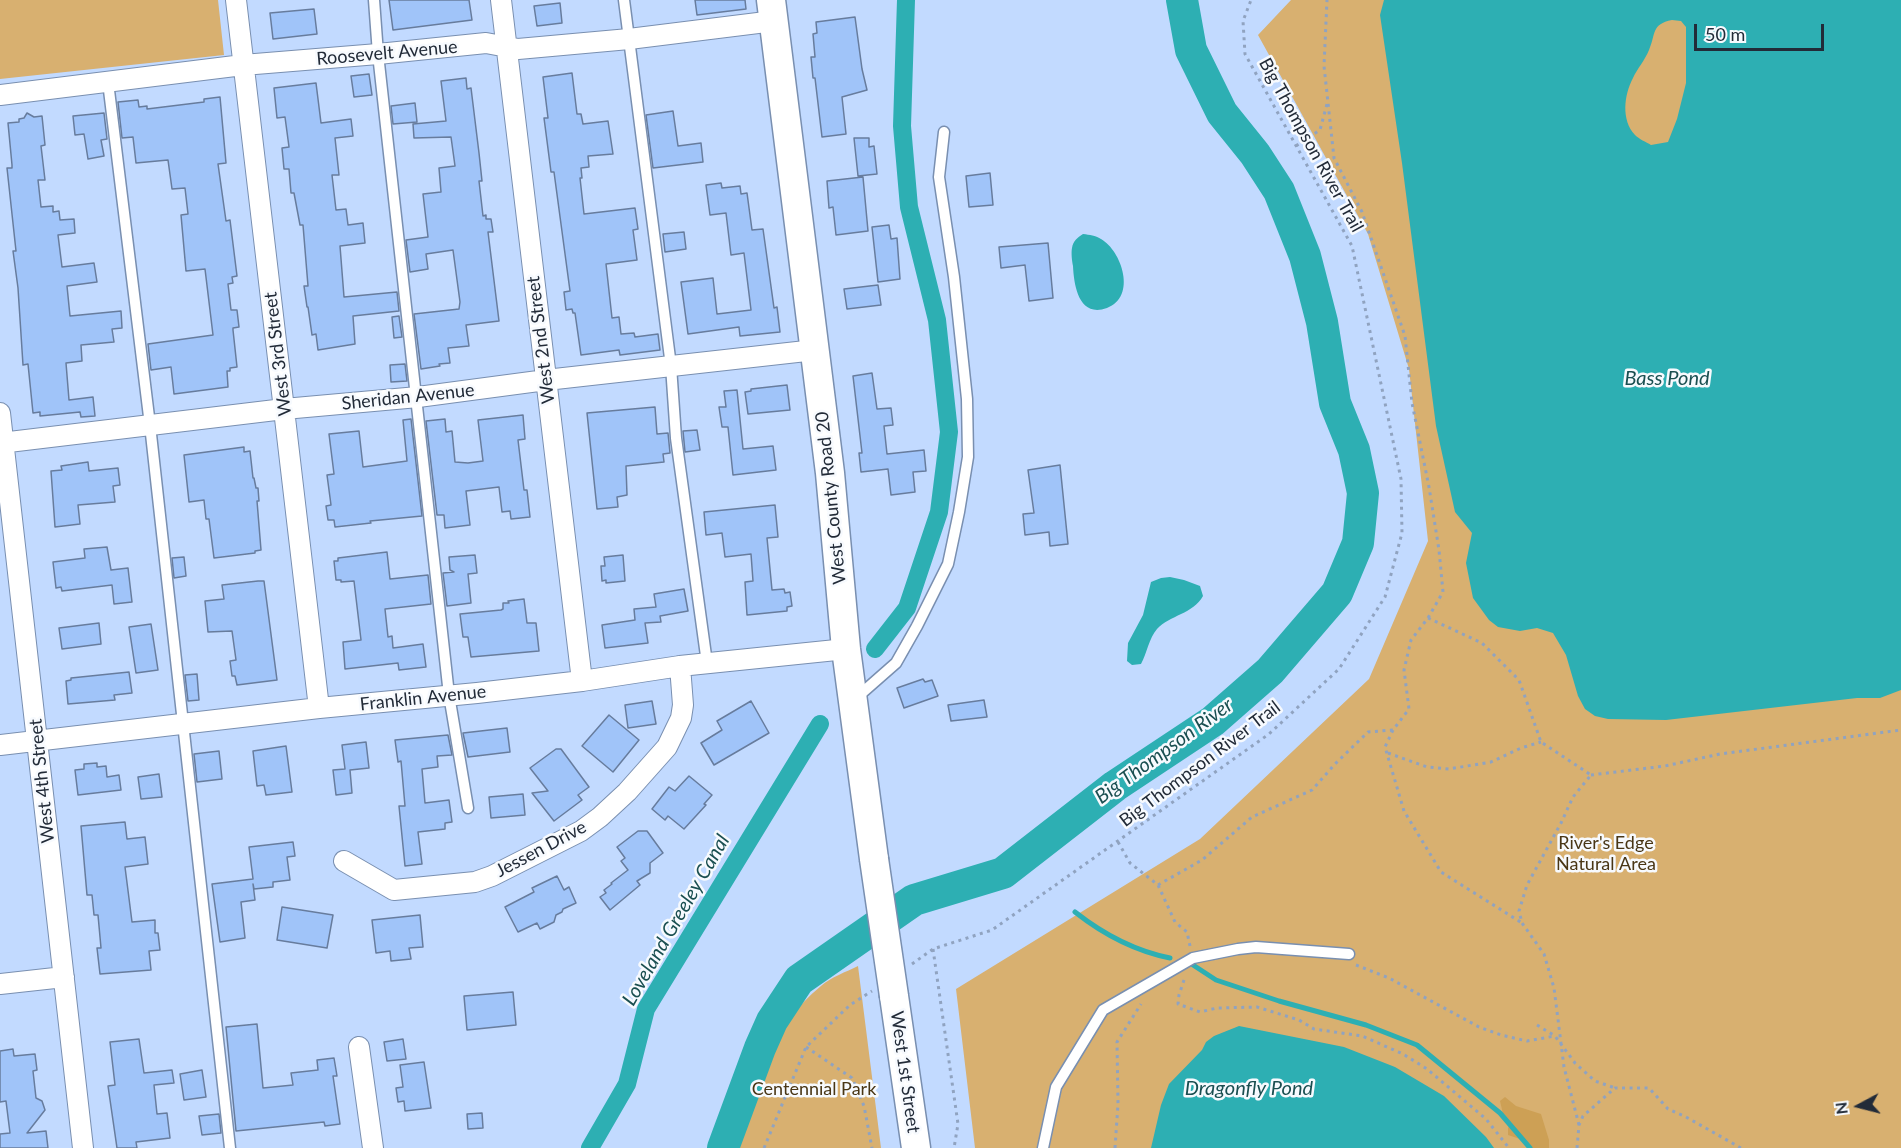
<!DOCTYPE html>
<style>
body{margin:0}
#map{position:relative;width:1901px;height:1148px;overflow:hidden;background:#c2daff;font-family:Lato,sans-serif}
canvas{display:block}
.north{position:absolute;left:1829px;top:1076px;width:60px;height:60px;-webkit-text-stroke:4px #f7fafe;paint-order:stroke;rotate:263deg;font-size:16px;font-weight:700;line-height:24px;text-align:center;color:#222b38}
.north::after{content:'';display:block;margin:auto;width:21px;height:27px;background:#222b38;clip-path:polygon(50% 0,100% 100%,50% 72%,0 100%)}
.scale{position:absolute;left:1694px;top:24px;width:130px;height:27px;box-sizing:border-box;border:3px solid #222b38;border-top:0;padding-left:8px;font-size:18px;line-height:21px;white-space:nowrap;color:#222b38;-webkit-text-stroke:4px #f7fafe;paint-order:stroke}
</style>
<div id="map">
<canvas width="1901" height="1148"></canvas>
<div class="north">N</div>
<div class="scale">50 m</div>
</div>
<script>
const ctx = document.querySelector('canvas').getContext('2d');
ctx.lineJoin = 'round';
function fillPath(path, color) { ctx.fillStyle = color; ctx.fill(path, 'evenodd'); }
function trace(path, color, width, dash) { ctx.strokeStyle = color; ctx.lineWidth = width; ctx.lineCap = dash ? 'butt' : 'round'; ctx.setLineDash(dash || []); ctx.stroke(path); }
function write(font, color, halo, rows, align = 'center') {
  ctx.font = font + ' Lato,sans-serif'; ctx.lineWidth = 5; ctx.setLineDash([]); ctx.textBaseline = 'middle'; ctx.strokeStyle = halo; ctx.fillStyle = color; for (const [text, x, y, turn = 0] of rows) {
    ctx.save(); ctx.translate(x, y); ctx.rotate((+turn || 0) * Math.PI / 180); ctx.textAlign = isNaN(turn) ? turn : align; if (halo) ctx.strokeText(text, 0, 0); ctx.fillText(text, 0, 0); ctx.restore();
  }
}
const green = new Path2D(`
 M0,0H218L224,55L0,79Z
 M1291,0H1901V1148H975L956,989L1200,839L1369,679L1428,541L1409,369L1368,234L1258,35Z
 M858,966L881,1148H728C750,1088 770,1028 821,986C831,977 846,972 858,966Z`);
const forest = new Path2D(`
 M1505,1097L1516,1106L1541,1114L1549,1140V1148H1532L1523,1140L1508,1135V1128L1510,1125L1503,1114L1500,1101Z`);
const water = new Path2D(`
 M1384,0H1901V690L1880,698H1857L1666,720L1608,719L1595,716L1585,709L1578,696L1566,655L1553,633L1537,628L1520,631L1498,627L1489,620L1473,598L1466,563L1472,533L1455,512L1436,426L1402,163L1380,15ZM1672,20L1681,21L1686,27V83L1677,119L1668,142L1651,145C1646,142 1639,139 1635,135C1621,120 1624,95 1633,78C1637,69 1645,60 1649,50C1656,34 1651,24 1672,20Z
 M1083,234C1090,235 1095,235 1101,239C1122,251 1137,297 1107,308C1079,318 1074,286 1073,266C1072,261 1071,253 1072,248C1073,241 1078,237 1083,234Z
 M1170,577L1184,580L1200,586L1203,596C1193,614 1170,615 1157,629C1149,638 1147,653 1141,664L1132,665L1127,661L1128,643L1143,615L1151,582L1161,578Z
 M1239,1026L1344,1047L1395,1067L1444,1096L1486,1137L1494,1148H1151L1161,1105L1169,1084L1202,1050L1206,1042L1214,1036Z`);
const stream = new Path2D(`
 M1075,912C1103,934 1135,951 1170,958
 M1190,963L1216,980L1279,1001L1366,1025L1417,1045L1500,1113L1530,1148`);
const canal = new Path2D(`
 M1178,0L1191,50
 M875,649L907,608L939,512L949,432L937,320L909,207L902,126L906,0
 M590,1148L627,1084L646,1009L820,724`);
const river = new Path2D(`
 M723,1148L760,1048L772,1021L799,980L914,900L1003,873L1115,786L1213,721L1270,671L1337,593L1358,543L1363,493L1354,450L1335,403L1322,322L1305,256L1279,191L1255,154L1222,113L1191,50L1182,0`);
const building = new Path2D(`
 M389,0H469L472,20L393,30Z
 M695,0H745L746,9L697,15Z
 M560,3L562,23L537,26L534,6Z
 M314,9L317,34L273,39L270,13Z
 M855,17L862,69L867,90L842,97L846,134L822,137L815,78H813L811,57H815L813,34L817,33L816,22Z
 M572,73L577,114H581L583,124L608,121L613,154L588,156L589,167L581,168L582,178H580L584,214L635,208L638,229L633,230L637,260L606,264L612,318L619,317L621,334L634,333L635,337L658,334L660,350L620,355L619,350L581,355L575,313H573L572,309L566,310L564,292L570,291L554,172H551L547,141L544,118H548L543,77Z
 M369,74L372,95L354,97L351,76Z
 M466,78L467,89L471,88L479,153L482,181H479L483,216L486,215V219H491L493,232H488L499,321L466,325L469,346L448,348L450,363L439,364L440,366L421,369L414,314L459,309L460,302L453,250L426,254L428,269L410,272L406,240L428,237L423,194L441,192L439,168L455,166L451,137L414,138L413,124L446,121L441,81Z
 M316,83L321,123L351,119L353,136L335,138L339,175H332L336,210L346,209L348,225L363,223L365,243L340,246L344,297L397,292L399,311L353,316L355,344L318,350L316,334L312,335L308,307H307L304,286H308L303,225H300L294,193H291L289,169H284L282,148L289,147L285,117L277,118L274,88Z
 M220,97L226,163L218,164L226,221L230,220L237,276L232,277L233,283L228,284L231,310H237L239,327L233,328V330L237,367L230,368V371H227L228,387L174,394L171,367L151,370L148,344L213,335L205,269L186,271L181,215L188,214L185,188L172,189L168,160L136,163L133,137L122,138L118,102L138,100L139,107L147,106V109L204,102V99Z
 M415,103L417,122L393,124L391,106Z
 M673,111L678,146L701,143L703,162L653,168L646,115Z
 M27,113L34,117L42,116L45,145L41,146L45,180H38L41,207L53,206V212L59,211L60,220L74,219L75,233L58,235L62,267L94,263L97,282L67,286L70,316L121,311L122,328L112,329L114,342L81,345L82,361L66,363L69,400L93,397L95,416L81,417L80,412L40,416V412L33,413L28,364L23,365L18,288L13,251H16L7,168H12V165L8,123L19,122V119L24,118Z
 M104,113L107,139L101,140L104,156L88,159L84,134L75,135L73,116Z
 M854,138H869V147L874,146L877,174L858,176Z
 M990,173L993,205L969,207L966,176Z
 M863,177L868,231L836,235L833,207L829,208L827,181Z
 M721,183L722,188L740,186L741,194L747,193L752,230L763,229L774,308L777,307L780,332L740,336L739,327L688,334L681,282L713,278L717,314L751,310L744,253L731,255L726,213L710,215L706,185Z
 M889,225L891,239L897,238L900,279L878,282L872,227Z
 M684,232L686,249L665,252L663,234Z
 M1048,243L1053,298L1029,301L1025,265L1001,268L999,247Z
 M878,285L881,305L847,309L844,289Z
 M399,316L402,337L394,338L392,317Z
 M405,364L407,381L391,382L390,365Z
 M872,373L877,409L891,408L893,425L884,426L887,454L924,450L926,471L913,472L915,492L891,495L888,469L861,472L859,453H862L853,376Z
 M787,385L790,410L748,414L745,392L751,391V389Z
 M737,390L743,449L773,446L776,470L733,475L728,427H722L719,407H726L724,391Z
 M655,407L657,434L668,433L670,453L663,454L664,462L626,466L627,495L617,497L618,507L597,509L587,413Z
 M523,415L525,439L518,440L524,490H527L530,517L511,519L510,511L502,512L499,487L466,491L470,525L445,528L444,515H437L426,421L445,419L446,432L452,431L455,462L468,463L483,461L478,420Z
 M411,419L422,516L370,521L371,523L335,527L334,520H328L326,506L331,505L327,475L334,474L329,434L359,431L363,467L407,461L403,420Z
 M697,430L700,450L685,452L683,431Z
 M244,447V452L250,451L253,478H254L256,488H258L259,501H257L261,550L255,551V553L214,558L209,519H206L204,500L189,502L184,455Z
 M88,462L89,471L118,468L120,485L113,486L115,502L78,505L80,524L55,527L51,471L62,470L61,466Z
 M1060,465L1068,544L1050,546L1049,532L1025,535L1023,514L1034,513L1028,470Z
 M775,505L778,537L767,538L772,590L784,589L785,593L790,592L792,606L787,607V611L747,615L745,582L753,581L751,554L725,557L722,533L706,535L704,512Z
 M107,547L111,570L128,568L132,602L114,604L112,585L62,591L61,587L56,588L53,562L85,558L84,549Z
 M387,552L390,579L428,575L431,604L385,609L388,637L392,636L393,648L423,644L426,667L399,670L398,663L345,669L343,642L361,640L354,581L341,582V580H336L334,561H338V558Z
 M475,555L477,573L468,574L471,603L447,606L443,573L454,572L450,570L449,557Z
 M623,555L625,581L606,583V580L602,581L601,566H605L604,557Z
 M184,557L186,576L174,578L172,558Z
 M258,581H264L277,680L237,685L235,676H232L230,661L236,660L232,631L208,632L205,601L224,599L222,585Z
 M684,589L688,611L660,616L661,622L645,623L648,643L605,648L602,625L635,620L634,609L656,607L654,594Z
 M524,599L527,623H536L539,651L471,657L468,637H463L460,614L501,610L503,609V603H509L508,601Z
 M99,623L101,644L62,649L59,628Z
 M151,624L158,670L136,673L129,627Z
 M129,672L132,693L114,695L115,700L68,704L66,681L71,680V678Z
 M197,674L199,700L188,701L185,675Z
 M923,679L925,682L932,680L938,696L904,708L897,688Z
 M984,700L987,717L951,721L948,705Z
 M652,701L656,724L628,728L625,705Z
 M751,701L769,733L714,765L701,743L722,730L717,721Z
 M609,715L639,740L613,772L582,746Z
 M507,728L510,752L468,757L463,733Z
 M448,735L452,755L437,756L438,767L422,769L425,803L449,800L452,822L445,823V829L418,832L422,864L405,866L399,806H405L401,761L398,762L395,740Z
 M366,742L369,768L350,770L352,793L336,795L333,770L345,769L342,745Z
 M286,746L292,792L266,795L264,785L257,786L253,751Z
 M556,749H561L589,787L578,795L582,800L554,821L532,793L548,791L530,768Z
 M219,751L222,779L197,782L194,754Z
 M97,763V767L106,766L107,777L119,775L121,790L78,795L75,770L84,769V764Z
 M159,774L162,797L141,799L138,777Z
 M689,776L712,795L704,804L706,805L684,829L668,816L665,820L652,809L669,787L675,791Z
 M523,794L525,815L491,818L489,797Z
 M125,822L127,839L145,837L148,864L125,867L132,922L155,920V933H158L160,950L149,951L151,970L100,974L97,948H101L98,915H94L92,895H87L81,826Z
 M638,831H647L663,853L650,863V873L637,881L640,885L610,910L600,897L606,893L604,890L612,884L611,883L628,870L621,861L625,858L617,847Z
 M293,842L295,856L287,857L290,880L273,882V887L254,889L253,884L255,900L241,902L245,938L220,942L212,884L253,879L249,847Z
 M557,876L564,890L569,887L576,903L563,909L562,912L556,915L554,922L540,929L537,923L518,932L505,907L534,892L532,888Z
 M282,907L333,915L327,948L277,940Z
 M420,915L423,947L409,948L411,959L391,961L390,951L376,953L372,920Z
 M513,992L516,1025L467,1030L464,996Z
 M257,1024L263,1088L293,1085L291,1073L318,1070L317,1060L334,1058L337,1076H333L340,1124L325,1126L324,1122L236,1131L226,1027Z
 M139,1039L144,1073L172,1070L174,1083L154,1085L157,1114L167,1113L170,1138L136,1142L137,1148H117L108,1086L115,1085L110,1042Z
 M403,1039L406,1059L387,1061L384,1042Z
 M13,1049L14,1056L35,1054L37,1070L33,1071L36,1098L42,1101L45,1110L27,1133L46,1131L48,1148H0V1134L10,1133L6,1101L0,1102V1051Z
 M424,1062L431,1108L405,1111L404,1101L398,1102L396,1088L403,1087L400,1065Z
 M202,1070L206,1097L184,1100L180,1074Z
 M482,1113L483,1128L468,1129L467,1114Z
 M219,1114L221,1133L202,1135L199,1116Z`);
const path = new Path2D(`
 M1296,146L1320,130L1327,104
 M1428,618L1482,643L1519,680L1541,742L1591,775L1573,797L1561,823L1527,885L1519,911L1522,923L1544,954L1554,988L1564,1067L1579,1125
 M1393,730L1385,747L1404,811L1441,872L1522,923
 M1388,753L1427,767L1449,769L1491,762L1521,748L1541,742
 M1591,775L1665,766L1720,754L1901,730
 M1118,842L1130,863L1158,885L1175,922L1187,932L1190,946
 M1158,885L1202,860L1252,817L1312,790L1335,764L1368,732L1393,730L1409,709L1404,670L1411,640L1428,618L1443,592L1439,550L1429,487L1412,403L1405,336L1362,212L1334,158L1324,66L1327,0
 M933,949L958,1124L954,1148
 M912,964L933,949L992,930L1269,734L1339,669L1385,597L1402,533L1401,479L1352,246L1245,54L1243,21L1251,0
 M1356,965L1389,978L1479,1027L1501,1035L1527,1041L1555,1036
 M1184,980L1179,995L1178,1004L1200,1012L1217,1008L1257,1007L1299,1020L1314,1029L1362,1036L1403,1054L1427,1069L1486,1119L1509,1148
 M1537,1025L1555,1036L1575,1063L1595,1081L1615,1088
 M806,1047L852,1078L864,1106L872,1148
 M764,1148L806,1047L850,1005L872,991
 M1115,1148L1118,1104L1117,1042L1141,1004
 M1577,1148L1579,1125L1583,1116L1615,1088H1649L1668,1109L1686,1117L1741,1148`);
const lane = new Path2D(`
 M374,0L378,54L449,695L468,808
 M624,0L671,366L676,438L707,663
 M108,82L150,425L230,1148
 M855,699L896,663L917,626L948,564L959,512L968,457L967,399L954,277L939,177L944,132
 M1043,1148L1056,1087L1103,1010L1193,958L1238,949L1256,947L1349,954`);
const street = new Path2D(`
 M236,0L319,708
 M501,0L582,681
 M0,95L243,65L378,54L486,43L518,49L629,39L774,21
 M0,413L83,1148
 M0,443L284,409L418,397L546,380L815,350
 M0,745L319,708L477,693L582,681L680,666L846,649
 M344,861L394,890L475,882L492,876L581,831L600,817L627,792L667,747L681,718L683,705L680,666
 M0,984L64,977
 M359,1047L373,1148`);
const secondary = new Path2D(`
 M771,0L830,473L846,649L874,859
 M894,996L916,1148`);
const secondaryBridge = new Path2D(`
 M874,859L894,996`);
const streetNames = [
 ["Roosevelt Avenue",387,53,-5],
 ["Big Thompson River Trail",1311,145,61],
 ["West 2nd Street",541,340,-97],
 ["West 3rd Street",278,354,-97],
 ["Sheridan Avenue",408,397,-6],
 ["West County Road 20",831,498,-96],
 ["Franklin Avenue",423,698,-6],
 ["Big Thompson River Trail",1200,764,-37],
 ["West 4th Street",42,781,-96],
 ["Jessen Drive",541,849,-28],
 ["West 1st Street",905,1072,82]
];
const parkNames = [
 ["River's Edge",1606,843],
 ["Natural Area",1606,864],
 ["Centennial Park",814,1089]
];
const waterNames = [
 ["Bass Pond",1667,379],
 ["Big Thompson River",1164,751,-36],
 ["Loveland Greeley Canal",676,920,-60],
 ["Dragonfly Pond",1249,1089]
];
fillPath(green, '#d8b070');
fillPath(forest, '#cda055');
fillPath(water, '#2dafb3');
trace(stream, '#2dafb3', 5);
trace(canal, '#2dafb3', 18);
trace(river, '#2dafb3', 32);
fillPath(building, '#a0c4f9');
trace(building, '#677c9d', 1.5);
trace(lane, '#798fb0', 13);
trace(street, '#798fb0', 22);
trace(secondary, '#798fb0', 31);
trace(path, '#90a3c0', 3, [3, 4.5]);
trace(lane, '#fff', 10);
trace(street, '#fff', 20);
trace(secondary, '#fff', 28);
trace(secondaryBridge, '#798fb0', 31, []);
trace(secondaryBridge, '#fff', 28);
write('18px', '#222b38', '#f7fafe', streetNames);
write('18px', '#493615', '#f7fafe', parkNames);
write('italic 20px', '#1a4f51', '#f7fafe', waterNames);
</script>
